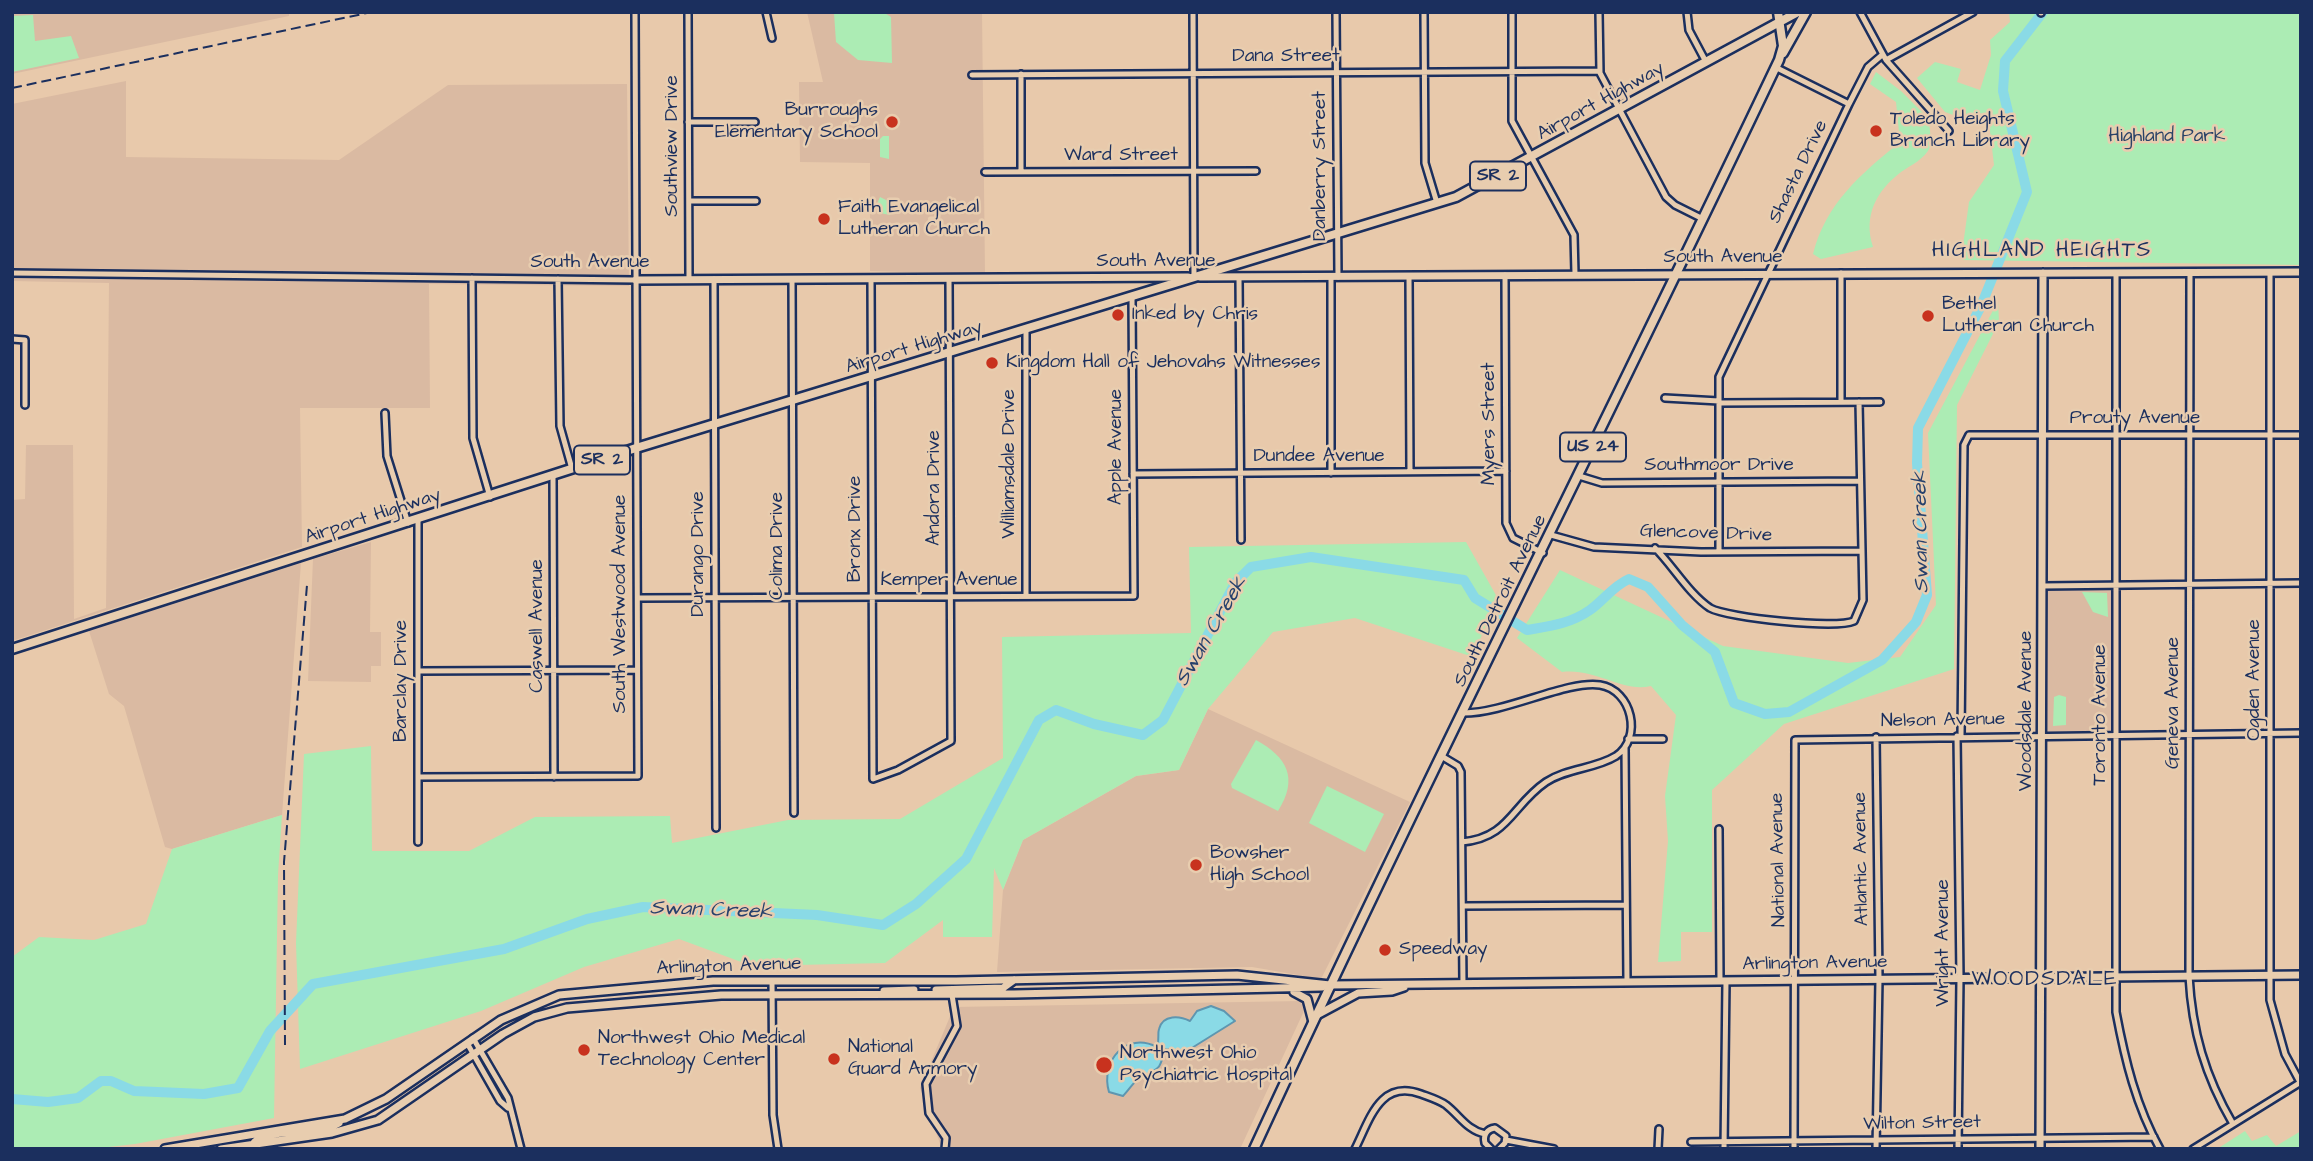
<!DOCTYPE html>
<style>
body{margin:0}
#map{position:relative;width:2313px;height:1161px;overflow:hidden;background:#e8c9ab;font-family:"Architects Daughter",sans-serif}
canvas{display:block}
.frame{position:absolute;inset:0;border:14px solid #1b2f5e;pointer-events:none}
</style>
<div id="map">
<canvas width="2313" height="1161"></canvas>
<div class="frame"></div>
</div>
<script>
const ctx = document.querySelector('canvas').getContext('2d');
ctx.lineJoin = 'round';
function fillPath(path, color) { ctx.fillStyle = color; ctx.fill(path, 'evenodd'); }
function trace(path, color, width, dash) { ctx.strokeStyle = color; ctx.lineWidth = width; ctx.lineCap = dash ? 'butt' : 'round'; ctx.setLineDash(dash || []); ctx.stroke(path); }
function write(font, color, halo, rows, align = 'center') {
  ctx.font = font + ' "Architects Daughter",sans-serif'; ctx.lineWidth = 5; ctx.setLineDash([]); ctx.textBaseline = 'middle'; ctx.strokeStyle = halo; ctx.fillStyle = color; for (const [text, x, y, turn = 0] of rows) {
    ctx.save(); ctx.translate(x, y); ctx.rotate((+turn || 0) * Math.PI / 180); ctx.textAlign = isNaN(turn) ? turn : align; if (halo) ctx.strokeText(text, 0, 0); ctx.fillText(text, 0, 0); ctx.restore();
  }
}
const built = new Path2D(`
 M12,12H289V16L12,74Z
 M807,12H982L985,274L870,271V163L800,162L799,82H823Z
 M126,81V157L339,160L448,85L627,84L629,286L429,284L430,408H300L302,547L12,641V500L25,499L26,445H73L74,619L106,608L109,283L12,281V104Z
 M371,542L370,632H381V666H371V682L308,681L313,559Z
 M301,563L282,815L172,849L165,847L124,706L109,694L89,631Z
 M2117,585L2116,735L2043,736V586Z
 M1208,709L1410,802L1321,979L1252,967L997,972L1003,890L1023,840L1136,776L1179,770Z
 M1301,1001L1304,1011L1240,1149H942L920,1088L954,1007Z`);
const green = new Path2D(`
 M883,12L891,17L892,63L858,60L836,42L834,13Z
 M2009,12H2301V265L1961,260L1969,202L1994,165L1988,114L1978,113L1964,119L1945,112L1917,78L1935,62L1961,69L1957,82L1980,90L1991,55L1990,40L2010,22Z
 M33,15L35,41L71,36L79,58L12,72V16Z
 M1876,72L1901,91L1929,119C1929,127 1932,140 1930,147C1925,159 1911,165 1901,172C1876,191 1863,216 1873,247L1821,259L1813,254C1826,203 1861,174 1900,142L1896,102L1870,84Z
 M883,136H889V159L880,157V139Z
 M880,197L892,203L890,215L880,213L877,204Z
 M1998,301L1999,322L1957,405L1954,669L1784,724L1712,790V932H1681V961L1658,962L1668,841L1665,796L1676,715L1651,686C1622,693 1597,668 1562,672L1517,638L1560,570L1723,646L1848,663L1900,657L1936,605L1928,433Z
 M1466,542L1497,597L1473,657L1355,618L1273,632L1208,709L1179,770L1136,776L1023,840L1003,890L994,868L992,937H943V920L885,963L752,966L679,939L584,967L481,1011L300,1069L296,943L304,754L371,746L372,851H469L535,817L670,816L672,843L788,820L900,819L1003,758L1002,637L1191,633L1189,547Z
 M2082,592L2107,593L2108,617L2093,612Z
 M2059,695L2066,697V725L2053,726L2054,697Z
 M1256,740C1287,757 1299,778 1278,811L1232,788L1231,784Z
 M1327,786L1384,814L1365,852L1309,823Z
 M282,815L278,875L274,1118L135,1144L91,1149L12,1148V957L39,937L94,940L146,924L172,849Z
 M2245,1131L2252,1141L2267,1135L2276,1146L2301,1131V1149H2217Z`);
const water = new Path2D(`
 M1211,1006L1224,1011L1235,1021L1187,1051L1165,1049C1159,1073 1159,1067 1138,1079C1133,1083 1128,1091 1123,1096L1109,1092C1100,1061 1126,1031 1157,1047C1160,1040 1157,1035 1159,1029C1163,1014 1180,1016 1190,1021L1197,1011Z`);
const river = new Path2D(`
 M12,1099L48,1102L78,1098L101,1081H111L134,1091L204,1094L238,1088L270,1031L313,984L504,949L587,919L643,907L817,915L883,925L916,904L966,859L1039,720L1056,710L1094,724L1143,735L1163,720L1235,583L1251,567L1311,557L1464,580L1475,598L1527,630C1550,626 1570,624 1590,610C1604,600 1613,586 1629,579L1648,587L1682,625L1715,652L1734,703L1765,714L1789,712L1882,660L1916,622L1927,595L1917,463L1918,428L1981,306L2027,192L2003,91L2005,61L2043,12`);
const street = new Path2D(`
 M688,12L689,279
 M766,12L772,38
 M1193,12L1194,277
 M1336,12L1338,277
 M1424,12L1425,163L1437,203
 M1512,12V121L1574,235L1575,274
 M1599,12L1600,73L1666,197L1675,205L1703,219
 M1687,12L1689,30L1706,62
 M1860,12L1886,60L1949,131
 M2041,12V13
 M1886,60L1973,12
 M1775,67L1849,104
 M1021,74V172
 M972,75L1600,71
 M688,122H755
 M985,172L1256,171
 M689,201H756
 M2270,272V1000L2285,1054L2300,1082
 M12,273L636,280
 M1841,273V402
 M2116,273V1012C2125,1060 2136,1106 2160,1149
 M2190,273L2189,976C2192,1031 2205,1076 2233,1124
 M1505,275L1506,523L1513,538L1543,553
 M1409,276L1410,472
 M1239,277L1241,540
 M1331,277V473
 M472,278L473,438L490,497
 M558,279L560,426L572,469
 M714,279L716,828
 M792,279L794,813
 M871,279L873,779L898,770L951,741L949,278
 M1026,331V596
 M12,339L25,340V405
 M1665,398L1719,401
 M1719,403L1880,402
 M385,413L387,456L408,523
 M1133,474L1506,471
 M553,475L554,777
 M1579,476L1602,483L1860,481
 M1551,535L1594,547L1701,552L1862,551
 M1655,548C1673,566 1689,594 1710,608C1728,618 1836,629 1854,621L1863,600L1859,402
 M1719,552V377L1849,104L1868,67L1882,55
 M2043,586L2301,583
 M638,598L1134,596L1132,298
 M418,671L637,670
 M1957,736L1960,978L1958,1149
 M1961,736L1964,445L1969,435H2301
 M1628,739H1663
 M1625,747L1627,982
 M1443,757L1458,766L1461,772L1463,984
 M418,777L638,776L635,12
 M1719,829L1720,981
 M418,842V520
 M1462,842C1509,838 1512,805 1546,782C1567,768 1595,769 1616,756C1643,738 1632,690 1600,685C1567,680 1506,713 1464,713
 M1463,906L1626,905
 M772,981L773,1115L778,1149
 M473,1038L508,1098L521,1149
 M467,1043L500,1101L508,1108
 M1506,1140L1554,1149
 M1691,1142L2154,1137
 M945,1149L946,1138L929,1113L926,1084L957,1026L952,995
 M1355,1149C1370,1119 1380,1079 1421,1094C1429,1097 1439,1100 1446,1105C1460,1116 1467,1130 1485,1134
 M1491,1149L1485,1143C1483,1135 1487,1129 1495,1128L1506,1136L1505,1143L1499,1149
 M1658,1149L1659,1129
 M1724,1149L1726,981
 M1794,1149L1795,740L2301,733
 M1876,1149L1879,979L1876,737
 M2193,1149L2301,1082`);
const secondary = new Path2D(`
 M1200,277L2301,272
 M636,280L1188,277
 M936,990L1003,988L1014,980
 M884,991L914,990
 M1294,992L1307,999L1313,1022
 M1317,1015L1358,993L1392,991L1404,987
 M253,1144C265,1127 317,1136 339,1123
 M165,1149L345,1119L386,1099L501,1020L559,995L713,981H956L1237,975L1330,985L2301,975
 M221,1149L332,1133L378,1120L503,1034L534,1017L567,1008L721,995L1014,994L1322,987
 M2040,1149L2043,273`);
const primary = new Path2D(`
 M1783,53L1806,12
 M12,649L636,448L1456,197L1798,12
 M1254,1149C1423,783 1606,424 1779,60L1783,46L1778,12`);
const rail = new Path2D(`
 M12,88L372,12
 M285,1045L284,862L307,585`);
const markers = [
 [892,122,7,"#c8321e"],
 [1876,131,7,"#c8321e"],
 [824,219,7,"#c8321e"],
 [1118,315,7,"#c8321e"],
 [1928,316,7,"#c8321e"],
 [992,363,7,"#c8321e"],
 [1196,865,7,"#c8321e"],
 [1385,950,7,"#c8321e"],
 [584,1050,7,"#c8321e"],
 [834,1059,7,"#c8321e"],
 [1104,1065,9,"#c8321e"]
];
const shields = [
 [1498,176,56],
 [1593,447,66],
 [602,460,56]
];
const shieldNames = [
 ["SR 2",1498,176],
 ["US 24",1593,447],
 ["SR 2",602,460]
];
const streetNames = [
 ["Dana Street",1286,57],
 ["Airport Highway",1601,102,-29],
 ["Southview Drive",673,146,-90],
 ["Ward Street",1121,156],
 ["Danberry Street",1321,166,-90],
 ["Shasta Drive",1799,172,-64],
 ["South Avenue",1723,258],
 ["South Avenue",1156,262],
 ["South Avenue",590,263],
 ["Airport Highway",914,348,-17],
 ["Prouty Avenue",2135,419],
 ["Myers Street",1490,424,-90],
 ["Apple Avenue",1117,447,-90],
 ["Dundee Avenue",1319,457],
 ["Williamsdale Drive",1010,464,-90],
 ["Southmoor Drive",1719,466],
 ["Andora Drive",935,488,-90],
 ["Airport Highway",373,517,-18],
 ["Bronx Drive",856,529,-90],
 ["Glencove Drive",1706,534,2],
 ["Colima Drive",778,546,-90],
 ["Durango Drive",699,554,-90],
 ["Kemper Avenue",949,581],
 ["South Detroit Avenue",1501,601,-64],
 ["South Westwood Avenue",621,604,-90],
 ["Caswell Avenue",538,626,-90],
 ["Ogden Avenue",2255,680,-90],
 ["Barclay Drive",402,681,-90],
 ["Geneva Avenue",2174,703,-90],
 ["Woodsdale Avenue",2027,711,-90],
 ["Toronto Avenue",2101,715,-90],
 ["Nelson Avenue",1943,721,-1],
 ["Atlantic Avenue",1862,859,-91],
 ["National Avenue",1779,860,-91],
 ["Wright Avenue",1944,943,-90],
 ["Arlington Avenue",1815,964,-1],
 ["Arlington Avenue",729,967,-2],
 ["Wilton Street",1922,1124,-1]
];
const poiNames = [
 ["Burroughs",878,111,"right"],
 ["Elementary School",878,133,"right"],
 ["Toledo Heights",1890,120],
 ["Branch Library",1890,142],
 ["Faith Evangelical",838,208],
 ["Lutheran Church",838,230],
 ["Bethel",1942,305],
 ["Lutheran Church",1942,327],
 ["Inked by Chris",1132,315],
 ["Kingdom Hall of Jehovahs Witnesses",1006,363],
 ["Bowsher",1210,854],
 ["High School",1210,876],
 ["Speedway",1399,950],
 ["Northwest Ohio Medical",598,1039],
 ["Technology Center",598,1061],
 ["National",848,1048],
 ["Guard Armory",848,1070],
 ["Northwest Ohio",1120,1054],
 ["Psychiatric Hospital",1120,1076]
];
const parkNames = [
 ["Highland Park",2167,137]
];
const neighbourhoodNames = [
 ["HIGHLAND HEIGHTS",2042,252],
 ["WOODSDALE",2045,981]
];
const waterNames = [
 ["Swan Creek",1922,532,-91],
 ["Swan Creek",1212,632,-60],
 ["Swan Creek",711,911,2]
];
fillPath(built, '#dabaa2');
fillPath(green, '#acecb4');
fillPath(water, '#8adae6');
trace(water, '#5e96b0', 2);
trace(river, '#8adae6', 10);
trace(street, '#1b2f5e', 10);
trace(secondary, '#1b2f5e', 12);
trace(primary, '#1b2f5e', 13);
trace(street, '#e8cdaf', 5);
trace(secondary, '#e8cdaf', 7);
trace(primary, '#e8cdaf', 8);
trace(rail, '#1b2f5e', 2, [10, 5]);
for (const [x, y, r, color] of markers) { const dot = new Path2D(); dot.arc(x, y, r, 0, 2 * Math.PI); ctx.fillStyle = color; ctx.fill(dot); trace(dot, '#e8cdaf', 2.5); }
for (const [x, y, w] of shields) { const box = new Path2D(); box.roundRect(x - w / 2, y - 14.5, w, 29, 5); ctx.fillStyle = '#e8cdaf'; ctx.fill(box); trace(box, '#1b2f5e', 2); }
write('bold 18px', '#1b2f5e', null, shieldNames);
write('19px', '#1b2f5e', '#e8cdaf', streetNames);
write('19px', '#1b2f5e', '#e8cdaf', poiNames, 'left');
write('19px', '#2a4267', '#e8cdaf', parkNames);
ctx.letterSpacing = '2px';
write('21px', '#1b2f5e', '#e8cdaf', neighbourhoodNames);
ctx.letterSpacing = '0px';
write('italic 21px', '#26406c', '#e8cdaf', waterNames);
</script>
